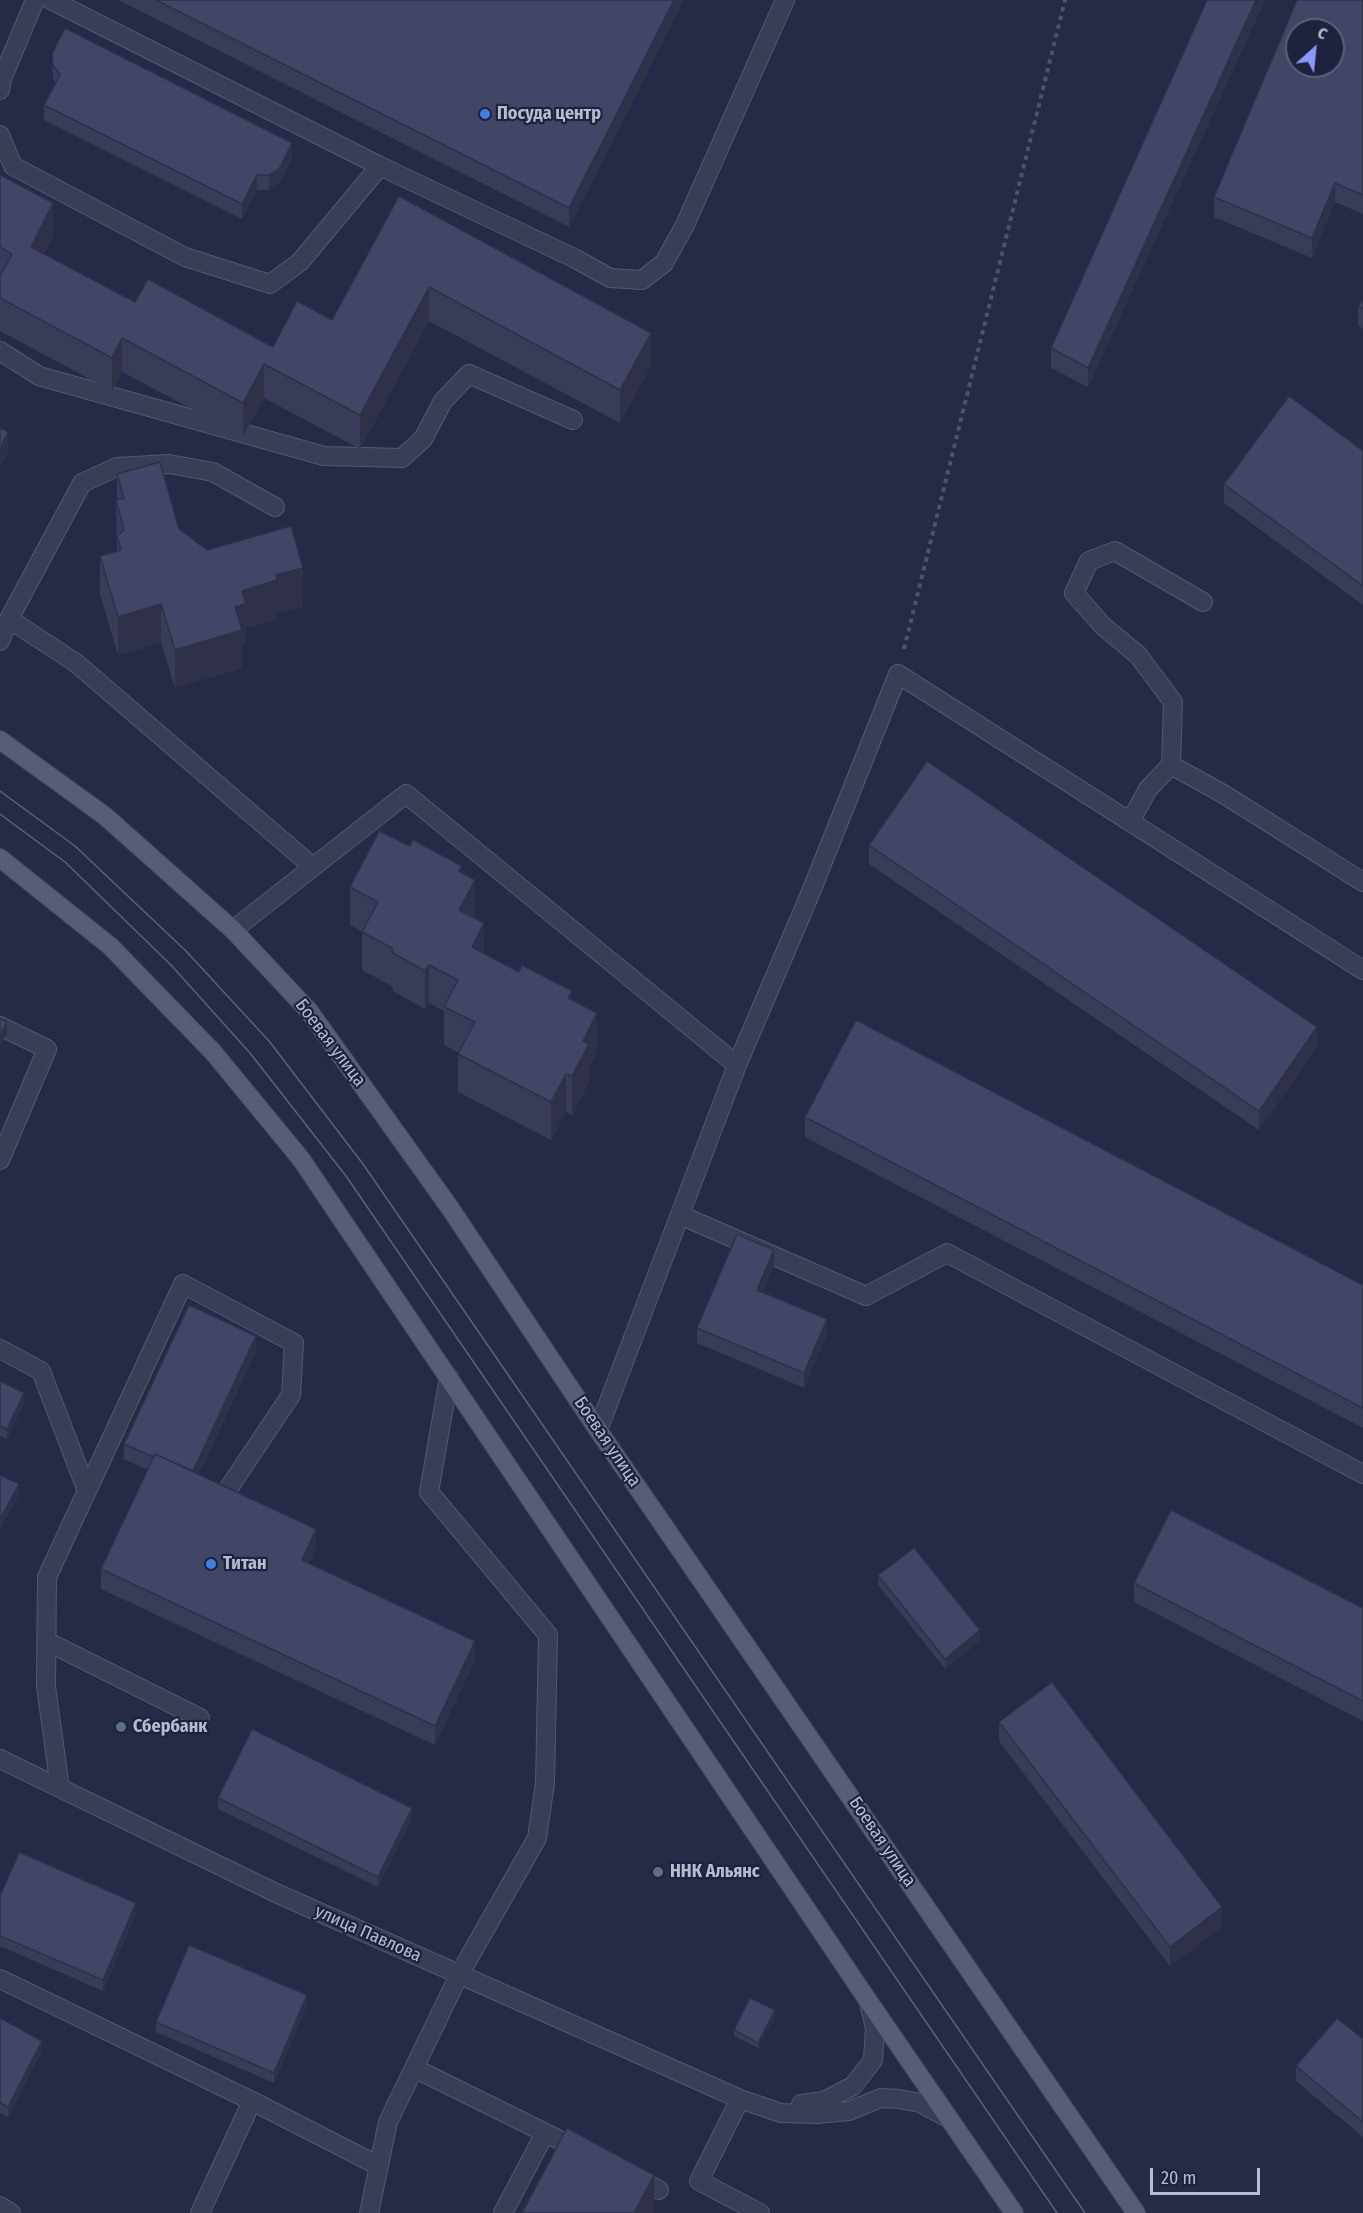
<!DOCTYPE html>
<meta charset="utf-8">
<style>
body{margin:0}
#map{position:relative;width:1363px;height:2213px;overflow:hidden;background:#252a47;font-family:"Fira Sans Condensed",sans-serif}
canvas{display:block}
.north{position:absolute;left:1285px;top:18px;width:60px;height:60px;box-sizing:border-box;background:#1e223c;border:2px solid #5c5f77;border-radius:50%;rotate:27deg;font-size:16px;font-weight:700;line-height:24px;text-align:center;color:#b8bacf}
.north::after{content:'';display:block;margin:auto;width:21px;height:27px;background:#8d98ff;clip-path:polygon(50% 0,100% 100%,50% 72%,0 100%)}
.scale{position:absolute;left:1150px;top:2168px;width:110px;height:27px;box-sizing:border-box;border:3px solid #b8bacf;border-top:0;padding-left:8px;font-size:18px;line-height:21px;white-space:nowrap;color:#b8bacf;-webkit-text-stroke:4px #1e223c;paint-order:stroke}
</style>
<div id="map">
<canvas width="1363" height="2213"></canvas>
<div class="north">С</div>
<div class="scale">20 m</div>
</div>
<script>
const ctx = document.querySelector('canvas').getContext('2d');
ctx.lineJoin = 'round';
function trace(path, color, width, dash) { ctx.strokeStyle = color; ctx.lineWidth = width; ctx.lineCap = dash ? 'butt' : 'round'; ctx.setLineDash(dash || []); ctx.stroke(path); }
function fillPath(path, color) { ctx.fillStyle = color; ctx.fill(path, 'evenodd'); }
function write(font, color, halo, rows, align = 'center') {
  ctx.font = font + ' "Fira Sans Condensed",sans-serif'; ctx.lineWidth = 4.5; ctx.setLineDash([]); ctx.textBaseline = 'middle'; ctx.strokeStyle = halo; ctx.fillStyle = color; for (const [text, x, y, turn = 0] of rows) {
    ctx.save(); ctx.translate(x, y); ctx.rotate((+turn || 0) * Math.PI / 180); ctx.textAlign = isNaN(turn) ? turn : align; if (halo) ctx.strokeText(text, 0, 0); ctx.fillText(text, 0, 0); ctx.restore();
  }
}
const path = new Path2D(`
 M904,649L1065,0`);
const minor = new Path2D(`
 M51,0L380,166L576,259L610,278L642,280L664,263L685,225L785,0
 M0,90L2,79L35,0
 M0,135L13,166L185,257L270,284L300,262L380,166
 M0,351L39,376L324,456L402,458L423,439L443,401L469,374L573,420
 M9,619L76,663L313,867
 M0,641L9,619L82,483L117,467L169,464L213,472L275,507
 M1171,765L1173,702L1138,655L1103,626L1074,593L1089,561L1115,551L1203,602
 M1130,822L1148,789L1171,765L1225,795L1363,882
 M233,930L406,794L737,1065
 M0,1026L47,1049L0,1160
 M680,1215L866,1296L947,1253L1363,1474
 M0,1349L41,1371L87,1491
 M598,1430L737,1065L808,899L898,674L1363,970
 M46,1641L200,1718
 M0,1759L276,1893L740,2099L781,2113L817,2114L849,2111L881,2098L899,2099L920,2103L948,2118
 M60,1788L46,1686L47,1577L183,1284L294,1343L291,1395L224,1495
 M0,1979L252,2101L379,2166
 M414,2068L582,2151
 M740,2099L699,2181L760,2213
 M801,2104L824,2101L853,2086L873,2060L875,2028L869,2003
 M634,2177L659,2190
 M0,2206L11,2213
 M200,2213L252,2101
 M369,2213L388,2122L459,1975L537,1838L545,1783L548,1635L429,1492L449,1377
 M503,2213L545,2133`);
const major = new Path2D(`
 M0,740L105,816L233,930L309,1011L450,1208L598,1430L1136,2213
 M0,858L110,946L213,1052L301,1159L869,2002L1014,2213`);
const tram = new Path2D(`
 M0,791L75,846L186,951L269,1041L363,1164L1085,2213
 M0,814L65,862L171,965L250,1053L346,1176L1057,2213`);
const wall = new Path2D(`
 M118,0H684L569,227Z
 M1207,0H1265L1088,387L1051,368V348Z
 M1363,0V214L1335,202L1312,258L1214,217V197Z
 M52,54L292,158L279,184L269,190H257L242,219L44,120V105L55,83L53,80Z
 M0,175L53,236L44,254L135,302L273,347L332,320L399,196L651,366L620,423L429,321L360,449L264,398L243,436L122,372L112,391L0,331Z
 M1363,300V329L1358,325V306Z
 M1363,451V605L1224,503V484Z
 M117,474L179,529L207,550L303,606L277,613V619L246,628V642L242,643V668L175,688L161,643L118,655L100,594V556L117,551L116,500L117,499Z
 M869,845L1317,1047L1259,1130L869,864Z
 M462,873L484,954L572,1000L597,1051L589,1067V1082L572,1115L566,1112L551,1140L458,1092V1054L459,1053L444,1045V1011L429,1003L425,1009L393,991L392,986L362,970V932L350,925V887Z
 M805,1117L1363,1285V1428L805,1137Z
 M774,1265L762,1292L827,1334L804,1388L697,1343V1328Z
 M256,1351L199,1474L316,1548L309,1563L475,1660L435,1745L101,1589V1569L148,1470L124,1459V1444Z
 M0,1381L24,1403L7,1439L0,1436Z
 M878,1575L980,1641L945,1669L878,1585Z
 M1134,1583L1363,1608V1721L1134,1602Z
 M999,1722L1222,1927L1170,1966L999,1741Z
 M218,1798L412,1818L378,1887L218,1809Z
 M0,1896L136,1913L103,1991L0,1946Z
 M307,2005L274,2083L156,2032V2022Z
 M775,2016L758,2048L734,2036V2030Z
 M0,2018L42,2051L8,2117L0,2113Z
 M1363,2039V2137L1296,2081V2066Z`);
const shadedWall = new Path2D(`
 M674,0H684L569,227V208Z
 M1256,0H1265L1088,387V368Z
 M292,143V158L279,184L269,190V175Z
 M257,175V190L242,219V204Z
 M1335,183V202L1312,258V238Z
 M53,203V236L31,280V247Z
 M429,287V321L360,449V415Z
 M651,333V366L620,423V390Z
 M122,338V372L112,391V358Z
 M264,364V398L243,436V403Z
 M8,432V452L0,468V449Z
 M303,568V606L277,613V619L246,628V642L242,643V668L175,688V650L235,607L242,591L276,575Z
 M161,604V643L118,655V617Z
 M475,880V918L459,948V910Z
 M484,923V961L472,947Z
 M429,965V1003L425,1009V971Z
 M572,991V1029L568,998Z
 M597,1013V1051L589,1067V1082L572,1115V1076L583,1041Z
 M7,1022V1033L0,1047V1037Z
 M1317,1027V1047L1259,1130V1111Z
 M566,1074V1112L551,1140V1102Z
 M774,1250V1265L757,1305V1290Z
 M827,1319V1334L804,1388V1373Z
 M256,1336V1351L191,1490V1475Z
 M24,1393V1403L7,1439V1429Z
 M19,1484V1495L0,1529V1519Z
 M316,1529V1548L302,1579V1560Z
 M980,1630V1641L945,1669V1659Z
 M475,1641V1660L435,1745V1726Z
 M412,1808V1818L378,1887V1877Z
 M136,1903V1913L103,1991V1980Z
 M1222,1907V1927L1170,1966V1947Z
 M307,1995V2005L274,2083V2073Z
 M775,2010V2016L758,2048V2043Z
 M42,2041V2051L8,2117V2107Z
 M654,2175V2213H634Z`);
const building = new Path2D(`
 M156,0H674L569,208Z
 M1207,0H1256L1088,368L1051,348Z
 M1297,0H1363V195L1335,183L1312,238L1214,197ZM1297,30H1333V66H1297Z
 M65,28L292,143L279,169L269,175H257L242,204L44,105L60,75L53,65L52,54Z
 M0,175L53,203L31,247L135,302L148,279L273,347L297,301L332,320L399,196L651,333L620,390L429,287L360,415L264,364L243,403L122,338L112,358L0,298V276L12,254L0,247Z
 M1363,300V309L1358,306Z
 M1289,396L1363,451V586L1224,484Z
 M0,428L8,432L0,449Z
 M160,462L179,529L207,550L291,526L303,568L276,575L277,580L242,591L246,604L235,607L242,630L175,650L161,604L118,617L100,556L121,550L117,536L124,530L116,500L124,498L117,474Z
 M927,761L1317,1027L1259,1111L869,845Z
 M379,831L410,846L413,840L462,866L459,871L475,880L459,910L484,923L472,947L519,972L522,965L572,991L568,998L597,1013L583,1041L589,1044L572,1076L566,1074L551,1102L458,1054L475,1022L444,1007L458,980L429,965L425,971L393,953L392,948L362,932L378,902L350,887Z
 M0,1019L7,1022L0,1037Z
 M856,1020L1363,1285V1408L805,1117Z
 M737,1234L774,1250L757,1290L827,1319L804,1373L697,1328Z
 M189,1305L256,1336L193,1471L155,1454L154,1457L124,1444Z
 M0,1381L24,1393L7,1429L0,1426Z
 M155,1454L316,1529L302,1560L475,1641L435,1726L101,1569Z
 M0,1475L19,1484L0,1519Z
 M1171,1510L1363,1608V1701L1134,1583Z
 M914,1548L980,1630L945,1659L878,1575Z
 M1052,1682L1222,1907L1170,1947L999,1722Z
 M252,1729L412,1808L378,1877L218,1798Z
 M19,1852L136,1903L103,1980L0,1936V1896Z
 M189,1945L307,1995L274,2073L156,2022Z
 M750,1998L775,2010L758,2043L734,2030Z
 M0,2018L42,2041L8,2107L0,2103Z
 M1337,2018L1363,2039V2122L1296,2066Z
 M567,2128L654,2175L634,2213H522Z`);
const markers = [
 [485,114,6,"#3f7fe0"],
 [211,1564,6,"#3f7fe0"],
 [121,1727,6,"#5c6f8a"],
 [658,1872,6,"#5c6f8a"]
];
const poiNames = [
 ["Посуда центр",497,114],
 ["Титан",223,1564],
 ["Сбербанк",133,1727],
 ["ННК Альянс",670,1872]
];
const streetNames = [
 ["Боевая улица",330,1043,53],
 ["Боевая улица",607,1442,56],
 ["Боевая улица",882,1842,56],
 ["улица Павлова",368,1934,24]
];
trace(minor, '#555870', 20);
trace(major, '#40445c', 20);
trace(path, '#455863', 4, [4.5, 4.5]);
trace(minor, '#3a3d56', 18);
trace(major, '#585c76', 18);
trace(tram, '#5b607d', 1.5);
fillPath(wall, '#383c59');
fillPath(shadedWall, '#2e3148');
fillPath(building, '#414667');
trace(building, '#2e3148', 1.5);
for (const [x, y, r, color] of markers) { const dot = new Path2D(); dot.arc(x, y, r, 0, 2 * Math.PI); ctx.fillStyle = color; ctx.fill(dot); trace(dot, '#1e223c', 2); }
write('bold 18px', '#b8bacf', '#1e223c', poiNames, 'left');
write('18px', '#b8bacf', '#1e223c', streetNames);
</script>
